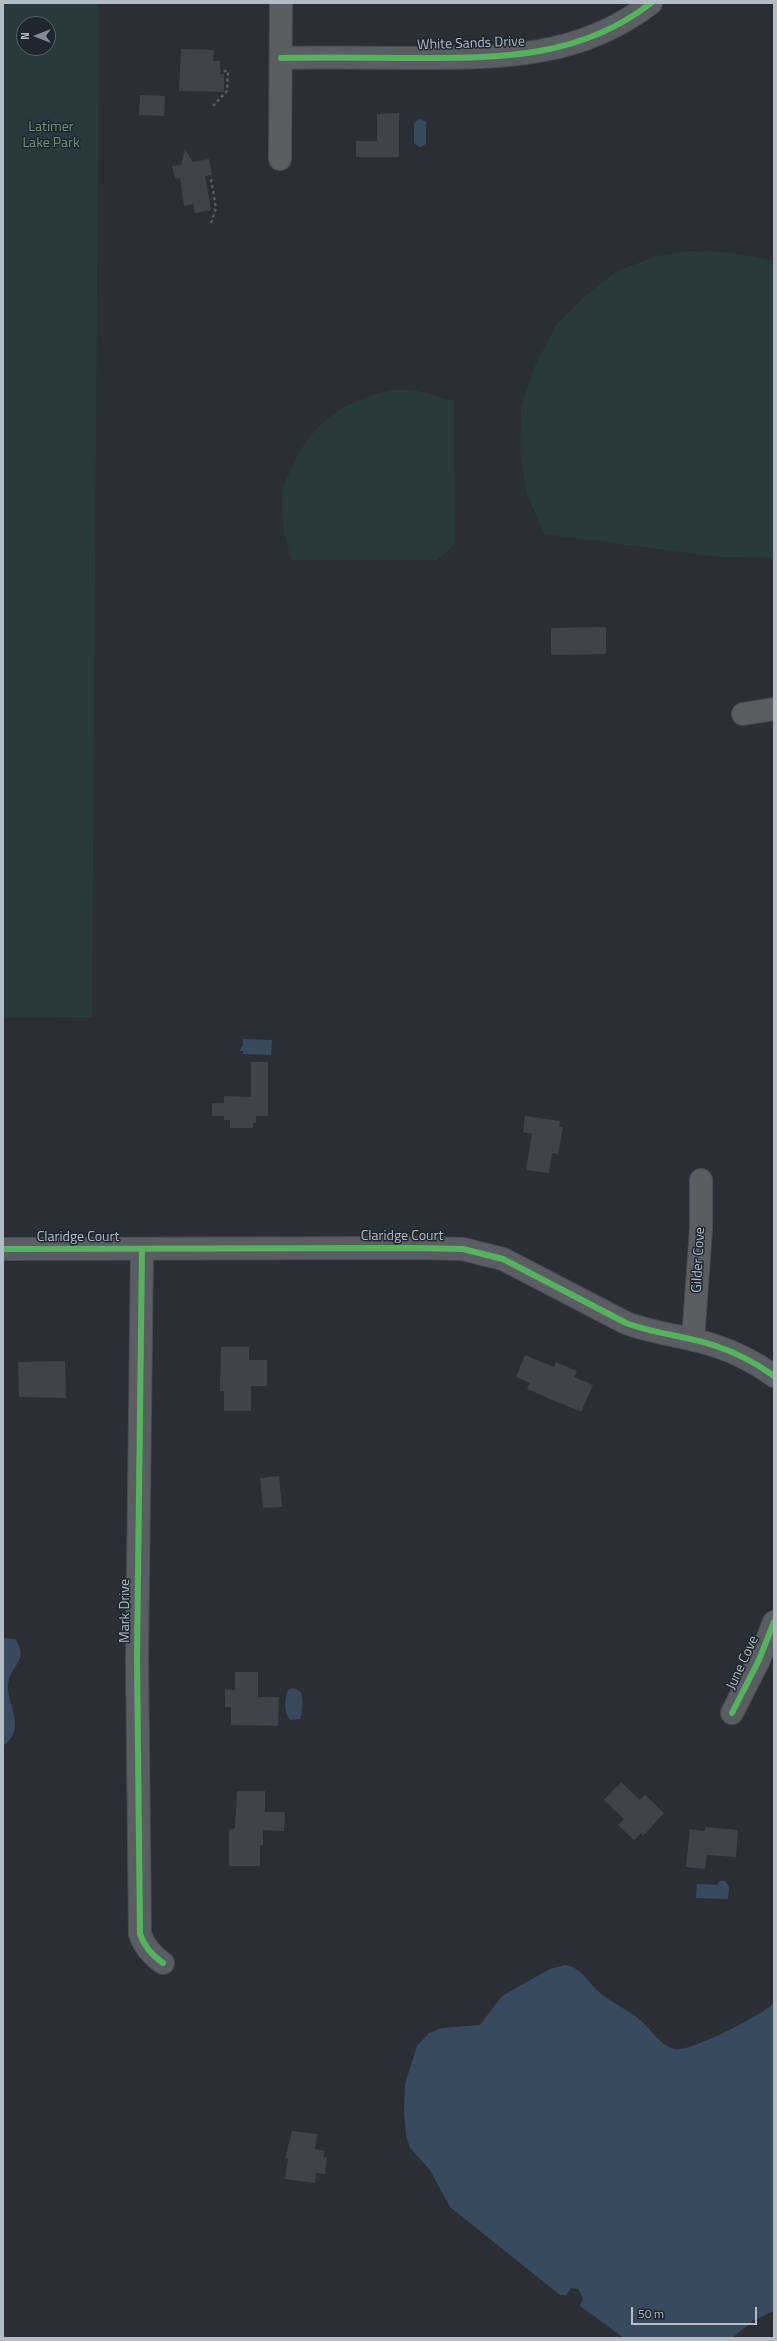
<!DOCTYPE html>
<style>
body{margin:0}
#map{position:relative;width:777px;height:2341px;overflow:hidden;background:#2a2f35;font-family:"Titillium Web",sans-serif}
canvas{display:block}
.frame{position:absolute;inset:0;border:4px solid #b4bcc6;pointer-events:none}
.north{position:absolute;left:16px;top:16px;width:40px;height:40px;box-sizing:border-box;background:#1e262f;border:1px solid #5a626b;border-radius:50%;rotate:270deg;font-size:11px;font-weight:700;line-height:16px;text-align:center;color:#b4bcc6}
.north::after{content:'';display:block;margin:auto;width:14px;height:18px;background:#848b93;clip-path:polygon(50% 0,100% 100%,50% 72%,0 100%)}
.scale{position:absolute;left:631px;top:2307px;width:126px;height:18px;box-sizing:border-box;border:2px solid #b4bcc6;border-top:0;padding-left:5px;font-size:12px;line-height:14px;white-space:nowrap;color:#b4bcc6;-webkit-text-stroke:3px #1e262f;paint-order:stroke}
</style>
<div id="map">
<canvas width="777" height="2341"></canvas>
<div class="frame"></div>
<div class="north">N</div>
<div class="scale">50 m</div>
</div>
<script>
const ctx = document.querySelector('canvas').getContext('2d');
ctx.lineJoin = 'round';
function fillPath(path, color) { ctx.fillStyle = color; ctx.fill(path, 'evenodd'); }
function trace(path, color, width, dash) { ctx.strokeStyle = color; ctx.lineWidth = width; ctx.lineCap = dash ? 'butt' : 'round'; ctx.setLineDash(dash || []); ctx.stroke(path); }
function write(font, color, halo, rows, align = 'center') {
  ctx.font = font + ' "Titillium Web",sans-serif'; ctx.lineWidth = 3; ctx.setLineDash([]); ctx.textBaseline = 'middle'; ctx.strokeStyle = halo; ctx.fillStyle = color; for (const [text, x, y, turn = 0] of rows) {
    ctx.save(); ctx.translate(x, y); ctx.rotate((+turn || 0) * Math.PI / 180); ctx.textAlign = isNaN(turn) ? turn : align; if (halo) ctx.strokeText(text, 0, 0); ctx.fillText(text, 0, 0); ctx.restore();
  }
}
const green = new Path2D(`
 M3,3H99L92,1017L3,1018ZM24,24H48V48H24Z
 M690,251C719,251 746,254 774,261V558L719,557L544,534L528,496L520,453L521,407L535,366L556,325L585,296L617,271L657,256Z
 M390,390H414L454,401L455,544L437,560H291C286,540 278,509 283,488C285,480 290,472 293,465C313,421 344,402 390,390Z`);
const water = new Path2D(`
 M419,119L426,122V144L420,147L414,143V123Z
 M243,1039L272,1040L271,1055L243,1054V1051H240L241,1047L243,1046Z
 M3,1638L15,1639C30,1660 11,1664 8,1684C6,1704 28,1728 3,1746Z
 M294,1688L301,1692C303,1700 303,1711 300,1719L291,1720C283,1714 285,1698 288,1690Z
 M720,1881H725L729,1887L728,1899L696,1898L697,1884L717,1885Z
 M565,1965C582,1968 586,1980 598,1991C610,2002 627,2009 640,2020C652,2030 659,2045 675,2049C689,2053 762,2015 774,2003V2311L753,2321L732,2338H624L580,2306L583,2298L578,2289L571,2288L566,2295H560L450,2207L430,2170L410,2148L406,2135L404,2111L405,2084L417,2046L429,2033L442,2028L480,2025L502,1996L550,1969Z`);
const building = new Path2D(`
 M181,49L214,50L213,61H220V74H224V92L179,91Z
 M140,95L165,96L164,116L139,115Z
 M399,113V157H356V141H377V114Z
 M185,150L193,162L209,159L212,175L205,176L211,210L195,213L193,204L184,206L180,178L175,179L172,166L181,165Z
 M606,627V654L551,655V628Z
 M251,1062H268V1116H256V1123H253V1128H230V1120H224V1116H212V1103H224V1096L251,1097Z
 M525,1116L560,1121L559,1127H563L558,1154L552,1153L549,1173L526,1170L532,1134L523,1132Z
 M221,1347H249V1360H267V1386H251V1411H224V1391H220Z
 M525,1355L554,1367L556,1362L577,1371L574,1377L593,1385L581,1412L527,1389L530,1383L516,1377Z
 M65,1361L66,1398L19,1397L18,1362Z
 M279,1476L282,1507L263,1508L260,1478Z
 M235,1672H258V1697H279L278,1726L231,1725V1707H225V1689L235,1690Z
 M621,1782L640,1800L645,1795L664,1813L643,1836L641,1833L634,1840L618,1825L624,1819L604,1800Z
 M237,1791H265V1812H285L284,1831L263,1830V1845H260V1866H229V1830L235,1828Z
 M705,1827L738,1830L736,1857L707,1855L705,1869L686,1867L690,1829L705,1831Z
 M292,2131L317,2134L315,2149L325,2151L323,2157L327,2158L325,2174L316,2173L315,2183L285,2179L288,2159L285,2158Z`);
const path = new Path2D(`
 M213,106L227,91L228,71H220
 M211,223L216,208L211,179`);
const minor = new Path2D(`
 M281,58C328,57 374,58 420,58C503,58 582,57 651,3
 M280,159L281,3
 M743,714L774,709
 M3,1249L415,1248L463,1249L503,1259L626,1323C655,1334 687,1336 716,1346C737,1353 756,1363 774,1376
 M142,1250L137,1657L140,1934C144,1946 153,1956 163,1963
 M693,1340L701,1229V1180
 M732,1713L759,1660L774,1622`);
const cycleway = new Path2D(`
 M281,58C328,57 374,58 420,58C503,58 582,57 651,3
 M3,1249L415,1248L463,1249L503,1259L626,1323C655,1334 687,1336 716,1346C737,1353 756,1363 774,1376
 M142,1250L137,1657L140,1934C144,1946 153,1956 163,1963
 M732,1713L759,1660L774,1622`);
const streetNames = [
 ["White Sands Drive",471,44,-2],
 ["Claridge Court",402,1237],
 ["Claridge Court",78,1238],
 ["Gilder Cove",699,1260,-87],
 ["Mark Drive",126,1611,-90],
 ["June Cove",743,1663,-65]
];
const parkNames = [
 ["Latimer",51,128],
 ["Lake Park",51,144]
];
fillPath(green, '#283a3b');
fillPath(water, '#3a4a5e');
fillPath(building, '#40444a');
trace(minor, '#484b50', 24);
trace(path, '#585c60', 2.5, [3, 3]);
trace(minor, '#5a5e63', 22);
trace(cycleway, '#56b35d', 6);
write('14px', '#b4bcc6', '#1e262f', streetNames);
write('14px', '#6d9575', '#1e262f', parkNames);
</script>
